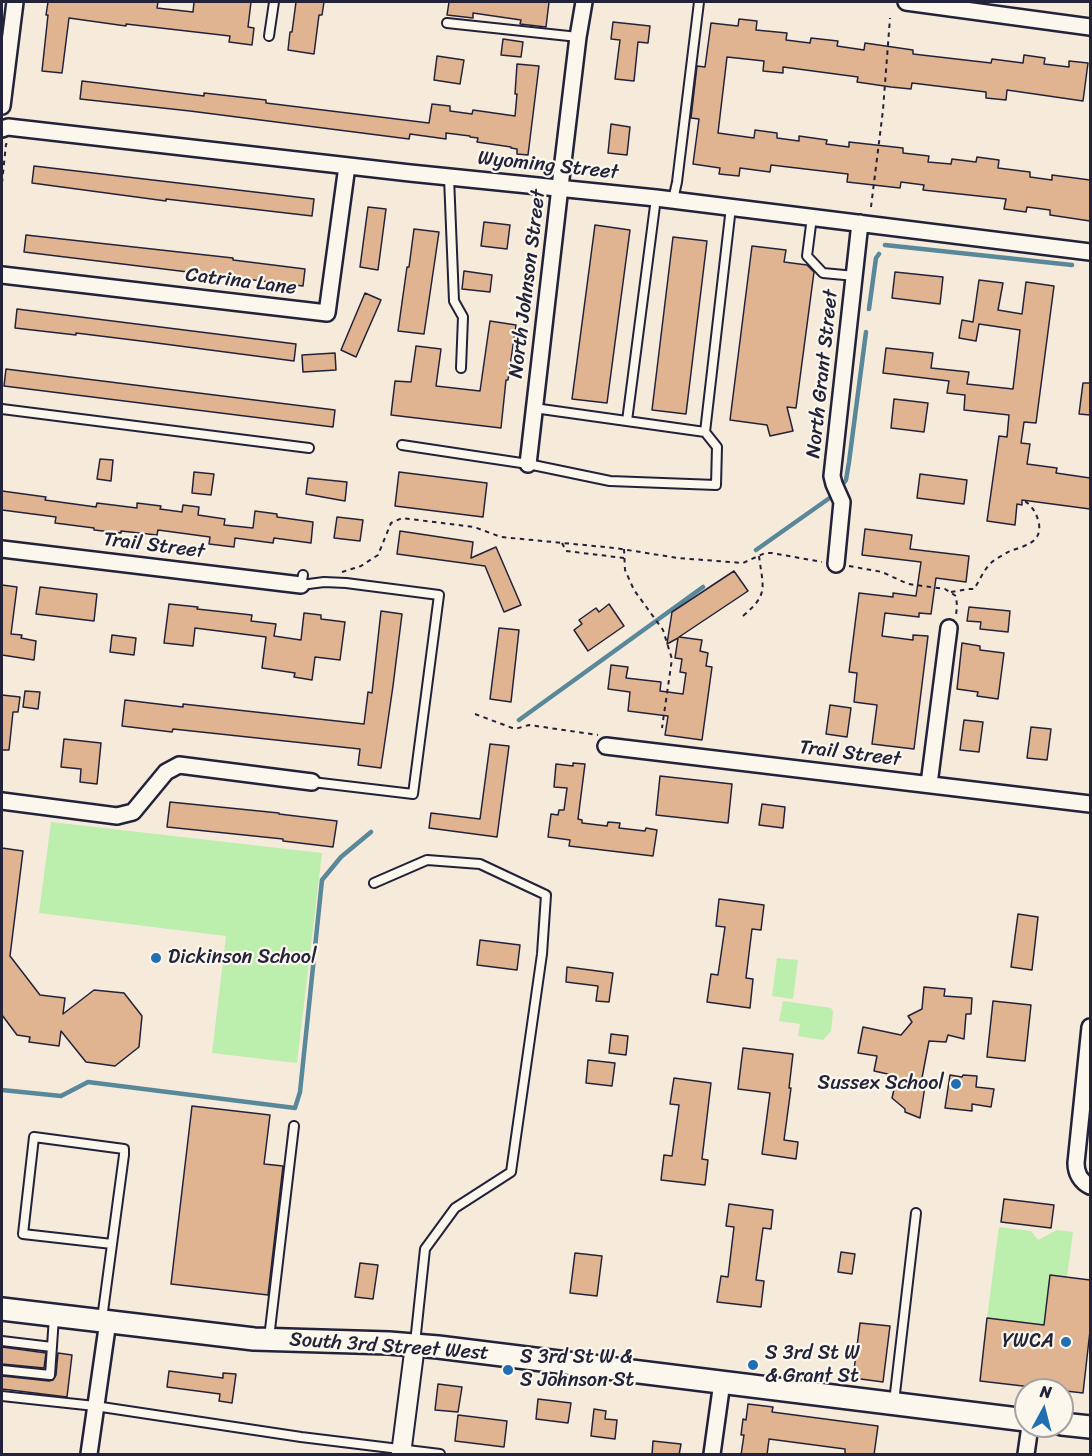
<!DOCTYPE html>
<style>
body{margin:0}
#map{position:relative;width:1092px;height:1456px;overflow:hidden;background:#f6eada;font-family:Sriracha,sans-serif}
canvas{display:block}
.frame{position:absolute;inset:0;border:3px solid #22223b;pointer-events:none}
.north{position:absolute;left:1014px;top:1378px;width:60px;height:60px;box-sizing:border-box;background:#fbf7ec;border:2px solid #a4a2a5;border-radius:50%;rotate:7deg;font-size:16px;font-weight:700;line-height:24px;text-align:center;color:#22223b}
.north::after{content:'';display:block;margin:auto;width:21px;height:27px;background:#1f6fb2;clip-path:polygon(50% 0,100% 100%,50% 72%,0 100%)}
</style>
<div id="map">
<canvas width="1092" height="1456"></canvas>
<div class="frame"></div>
<div class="north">N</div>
</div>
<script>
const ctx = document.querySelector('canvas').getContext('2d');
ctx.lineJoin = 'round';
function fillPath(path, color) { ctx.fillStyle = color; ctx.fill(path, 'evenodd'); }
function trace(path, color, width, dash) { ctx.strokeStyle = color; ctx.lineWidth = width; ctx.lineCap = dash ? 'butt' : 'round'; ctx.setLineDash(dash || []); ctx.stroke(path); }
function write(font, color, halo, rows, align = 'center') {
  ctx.font = font + ' Sriracha,sans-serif'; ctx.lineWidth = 4.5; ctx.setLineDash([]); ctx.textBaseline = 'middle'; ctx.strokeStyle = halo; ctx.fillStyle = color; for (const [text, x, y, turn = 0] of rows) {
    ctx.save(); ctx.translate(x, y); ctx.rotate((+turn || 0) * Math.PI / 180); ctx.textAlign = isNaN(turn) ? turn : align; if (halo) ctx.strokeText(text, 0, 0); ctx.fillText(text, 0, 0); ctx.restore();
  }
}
const green = new Path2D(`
 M51,822L322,853L297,1063L212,1053L226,936L39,913Z
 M777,958L798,960L793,999L772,996Z
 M783,1001L831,1008L833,1012L831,1031L823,1040L798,1036L800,1024L779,1021Z
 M999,1227L1031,1231L1038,1240L1057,1230L1073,1232L1067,1277L1050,1275L1040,1355L1020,1353L1023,1322L987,1318Z`);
const stream = new Path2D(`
 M885,245L1072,265
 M869,309L876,258L879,254
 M843,484L846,480L849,462L866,332
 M756,550L831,497
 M519,720L703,587
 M2,1090L61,1096L88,1082L295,1108L300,1092L322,880L341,857L371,832`);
const building = new Path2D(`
 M48,2H158L157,8L193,12L194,2H251L248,27L254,28L252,45L229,42L230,36L126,24V26L69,18L62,73L42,71L48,15H46Z
 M296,2H324L322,15H319L314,54L288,50L290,32H292Z
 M449,2H549L546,27L520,24L521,20L473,13V18L447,15Z
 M739,19L757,21L756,30L787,33L786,40L810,43L811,38L838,41L837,46L864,50L865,43L913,50V54L991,63L992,59L1023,63L1024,55L1045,58L1044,64L1069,67V61L1088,63L1083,101L1007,90L1006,100L986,98V92L912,83L911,89L891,87L857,82L858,77L783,67V73L763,71L764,61L727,57L718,133L754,138L755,130L777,133V138L799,141V136L827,140L826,144L849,147V142L903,148V153L929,156L928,162L951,164L952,159L976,162L977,157L999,160L998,168L1030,172V177L1052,180V175L1090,180V221L1050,215V210L1027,207L1026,212L1004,209L1006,199L923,190L924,185L901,182L900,188L847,182L848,174L771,165L770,172L740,168L739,176L719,174L720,168L693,164L699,119L691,118L697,66L705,67L711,23L738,26Z
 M613,22L650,26L648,43L638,42L634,81L615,79L620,40L611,39Z
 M503,39L523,42L521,57L501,55Z
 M437,56L464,60L460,84L434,80Z
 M517,64L539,66L528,155L517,154V149L511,148V147L477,142L478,138L470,137V136L446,133V139L410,134L409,139L190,111L80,99L82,81L204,96V93L266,100V103L429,123L432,104L450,106V111L472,114L473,110L515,116L517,94H515Z
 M611,124L630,127L627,155L608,153Z
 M34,166L314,199L312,216L166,199V201L32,183Z
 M368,207L386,209L378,270L360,267Z
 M484,222L510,225L507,249L481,246Z
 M595,225L630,230L607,403L572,399Z
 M414,229L439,232L424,334L398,331L407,267H409Z
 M26,235L233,258V260L305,269L303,286L24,252Z
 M673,237L707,241L686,414L652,410Z
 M752,246L786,250L784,262L807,265L814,272L796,408L787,407L793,431L770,436L767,425L730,420Z
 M464,271L492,275L490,292L462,289Z
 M895,272L943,277L940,304L892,298Z
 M979,280L1003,283L998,310L1022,314L1026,282L1054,286L1036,423L1024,422L1021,443L1030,444L1027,464L1057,468L1056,473L1090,478V509L1022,500V505L1017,504L1015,525L987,521L999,436L1007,437L1009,415L964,410L965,395L947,393L949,381L883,373L886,348L933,353L931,368L969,372L967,384L1013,389L1020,330L979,324L976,341L959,338L962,320L973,322Z
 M365,293L381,300L356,357L341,350Z
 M17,309L296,344L294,361L149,342L76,333V335L15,328Z
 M490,321L516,325L508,380H506L501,428L391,415L395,381L411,382L416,346L441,349L436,386L480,391Z
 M335,353L336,370L303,372L302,355Z
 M6,369L335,410L333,427L4,386Z
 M1083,383H1090V415L1079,414Z
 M894,399L928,403L924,432L891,428Z
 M100,459L113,460L111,481L97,479Z
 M194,472L214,474L211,495L192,493Z
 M399,472L487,483L483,517L395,506Z
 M920,474L967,480L964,504L917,498Z
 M308,478L347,482L345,501L306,494Z
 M2,491L46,497L45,500L96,507L97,503L137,508V503L161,506L160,509L182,512L183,505L199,507L198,515L225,519L224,525L253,528L255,511L277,514V517L313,522L311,543L274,538L273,543L235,538L234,547L209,544L210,537L158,530L157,535L121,531V533L94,530V528L55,523L56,517L2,510Z
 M337,517L363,520L360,541L334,538Z
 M865,529L912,535L910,549L969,556L966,582L936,578L931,614L919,613V617L885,613L882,636L913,640V635L928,636L914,749L872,744L877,705L854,702L857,673L849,672L859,593L893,597V593L916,596L921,562L862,555Z
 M400,531L473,542L471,558L496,547L521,605L504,612L485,566L397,554Z
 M734,571L748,591L679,637L702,640L700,651L708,653L706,666L712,667L702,740L665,735L668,716L628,711L630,692L608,689L611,665L628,667L626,678L661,682L660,691L683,694L686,673L680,672L682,659L675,658L678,638L667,644L672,612Z
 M2,585L17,587L11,634L22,635L21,638L36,641L34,660L2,655Z
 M40,587L97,594L94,621L36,614Z
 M169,604L198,607L197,609L252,615L251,621L276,624L274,636L301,640L304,613L321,615V619L345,622L340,660L315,657L312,680L294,677L295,673L262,668L266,637L195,628L193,646L164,643Z
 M609,604L624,626L588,651L574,630L582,624L579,620L596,608L599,612Z
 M969,607L1010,611L1008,632L980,629L981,622L967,621Z
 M381,611L402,614L393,686L381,768L358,765L360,749L173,729L172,732L122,726L125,700L183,707V704L364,724L368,692L372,693Z
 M499,628L519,630L511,702L490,699Z
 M112,635L136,638L134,655L110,652Z
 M962,643L980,646V650L1004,653L998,699L977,696L978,692L957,689Z
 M25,691L40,692L38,709L23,707Z
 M2,695L20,697L18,712H13L9,750H2Z
 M830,705L851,708L847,737L826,734Z
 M964,720L983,722L979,752L960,750Z
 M1031,727L1051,729L1047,760L1027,758Z
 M64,739L101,743L97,784L80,782L81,769L61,767Z
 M490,744L509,746L497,837L429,828L431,813L480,819Z
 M573,763L585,764L578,819L582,820V823L607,826L608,822L620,823L619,828L645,831L646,828L657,830L653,856L569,846L570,840L548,837L551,814L558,815L559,810H564L567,788L554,787L556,764L573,766Z
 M660,776L732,784L728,823L656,815Z
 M170,802L279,813V814L337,821L333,847L283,841V839L167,827Z
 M762,804L785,807L783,828L759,825Z
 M2,848L23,851L10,956L40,995L65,998L63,1014L94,990L124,993L142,1016L139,1047L115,1066L86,1062L61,1031L59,1046L29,1042L30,1037L17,1035L2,1015Z
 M719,899L764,905L761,930L752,929L746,978L753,979L750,1008L707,1002L711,974L718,975L725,927L716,926Z
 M1018,914L1038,917L1032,970L1011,967Z
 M480,940L520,945L517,970L477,965Z
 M567,967L613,973L609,1002L596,1001L598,986L566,982Z
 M924,987L945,989L944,996L972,998L971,1014H966L964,1039L948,1035L946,1042L929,1041L921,1083L925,1086L920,1118L905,1112V1109L892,1098L897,1076L874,1071L877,1056L858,1053L863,1027L901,1035L912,1022L908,1016L922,1009Z
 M993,1001L1031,1005L1025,1061L987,1057Z
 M611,1034L628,1036L626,1055L609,1053Z
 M743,1048L793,1054L789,1088H791L784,1140L798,1142L796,1159L762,1154L770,1093L738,1089Z
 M588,1060L615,1063L612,1086L586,1083Z
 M950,1075L962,1077L963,1075L977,1076L976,1087L994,1089L991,1107L972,1104V1111L945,1108Z
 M674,1078L711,1083L702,1159L708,1160L705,1185L661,1180L664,1155L672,1156L679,1105L670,1104Z
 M192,1106L270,1115L264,1164L283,1166L268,1295L171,1284Z
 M1004,1199L1054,1205L1051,1228L1001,1222Z
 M729,1204L773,1210L771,1229L763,1228L756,1280L764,1281L761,1307L717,1302L721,1276L728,1277L734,1227L726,1226Z
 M841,1252L855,1254L852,1274L838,1272Z
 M575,1253L602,1256L597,1296L570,1293Z
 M360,1263L378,1265L373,1299L355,1297Z
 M1050,1275L1090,1280V1331L1083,1393L980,1381L987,1318L1044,1325Z
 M860,1323L890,1326L883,1382L853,1378Z
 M2,1347L46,1353L44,1368L2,1364Z
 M58,1353L72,1355L67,1397L2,1389V1376L49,1381L53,1380L56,1375Z
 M169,1371L223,1378V1373L236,1374L232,1403L219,1401L220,1394L167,1387Z
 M438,1384L462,1387L458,1412L435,1410Z
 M538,1399L571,1403L568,1423L536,1419Z
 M748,1404L773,1407L772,1412L878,1426L874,1455H845V1449L769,1439L767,1455H741L744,1435H741L743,1419L746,1420Z
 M594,1409L606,1411L605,1419L617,1420L615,1439L591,1436Z
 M458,1415L507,1421L504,1447L455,1441Z
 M653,1441L681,1444L679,1455H652Z`);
const path = new Path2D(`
 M2,183L6,144H8
 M871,207L883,110L890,18
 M562,543L566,551L624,558
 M624,549L625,570L634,590L663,630L672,659L662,728
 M849,566L882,572L908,584L945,589L956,596L957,606L956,615
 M342,572L361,566L378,555L391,523L402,518L474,527L501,537L615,548L678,558L743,563L765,553H772L822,562
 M951,592L968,589H974C980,580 984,569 992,562C997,558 1003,555 1008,552C1022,546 1042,544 1039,524C1037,514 1033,507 1025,501
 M743,616C769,594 763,588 759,556
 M475,714L515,729L529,725L598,735`);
const service = new Path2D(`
 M447,23L578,37
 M269,36L274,2
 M449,177L454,301L463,317L461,368
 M673,200L677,182L699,2
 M812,217L807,256L823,273L855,276
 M534,408L705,432L731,207
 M2,409L309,448
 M627,421L656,198
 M402,445L528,464L610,481L716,485L717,447L705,432
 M303,575L301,585L324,582L346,583L439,595L413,794L312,782
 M374,883L427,860L480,864L546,895L542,954L511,1172L455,1208L425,1249L415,1343
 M102,1319L104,1304L124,1155V1149L34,1137L23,1234L112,1244
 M269,1338L294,1126
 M2,1341L52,1347
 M2,1370L50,1375L54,1317
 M2,1396L95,1406L301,1437L440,1454
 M894,1402L916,1213`);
const minor = new Path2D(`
 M906,2L1090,27
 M2,106L15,2
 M2,129L8,127L410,173L656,198L1090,252
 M2,275L327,313L347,166
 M528,464L560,187L578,37L584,2
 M2,549L301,585
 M836,564L842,502L834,484L832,476L860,223
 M606,746L1090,804
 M929,784L949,628
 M2,801L117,816L133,812L166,772L179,765L312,782
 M1090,1027L1076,1163C1076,1173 1081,1182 1090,1186
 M89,1454L108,1321
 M712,1454L722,1382
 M1026,1454L1030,1426`);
const tertiary = new Path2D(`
 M401,1454L415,1345`);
const secondary = new Path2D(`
 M2,1309L254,1339L389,1343L438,1347L1026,1420
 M1062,1424L1090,1427`);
const markers = [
 [156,958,6,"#1f6fb2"],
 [956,1084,6,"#1f6fb2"],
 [1066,1342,6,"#1f6fb2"],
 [753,1365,6,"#1f6fb2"],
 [508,1370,6,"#1f6fb2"]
];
const streetNames = [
 ["Wyoming Street",548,166,6],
 ["Catrina Lane",241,282,7],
 ["North Johnson Street",528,284,-83],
 ["North Grant Street",823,374,-84],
 ["Trail Street",154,546,7],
 ["Trail Street",850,754,7],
 ["South 3rd Street West",389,1347,4]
];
const poiNames = [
 ["Dickinson School",168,958],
 ["Sussex School",944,1084,"right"],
 ["YWCA",1054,1342,"right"],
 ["S 3rd St W",765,1354],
 ["& Grant St",765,1377],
 ["S 3rd St W &",520,1358],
 ["S Johnson St",520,1381]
];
fillPath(green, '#bceead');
trace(stream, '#588899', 4.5);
fillPath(building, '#e0b490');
trace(building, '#22223b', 1.5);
trace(service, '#22223b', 12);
trace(minor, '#22223b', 20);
trace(tertiary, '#22223b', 22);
trace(secondary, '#22223b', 26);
trace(path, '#22223b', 2, [4.5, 4.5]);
trace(service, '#fbf7ec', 8);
trace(minor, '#fbf7ec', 15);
trace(tertiary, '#fbf7ec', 18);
trace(secondary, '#fbf7ec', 21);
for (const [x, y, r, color] of markers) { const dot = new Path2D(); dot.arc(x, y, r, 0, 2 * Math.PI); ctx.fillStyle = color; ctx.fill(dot); trace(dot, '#fbf7ec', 2); }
write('20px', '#22223b', '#fbf7ec', streetNames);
write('20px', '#22223b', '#fbf7ec', poiNames, 'left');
</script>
